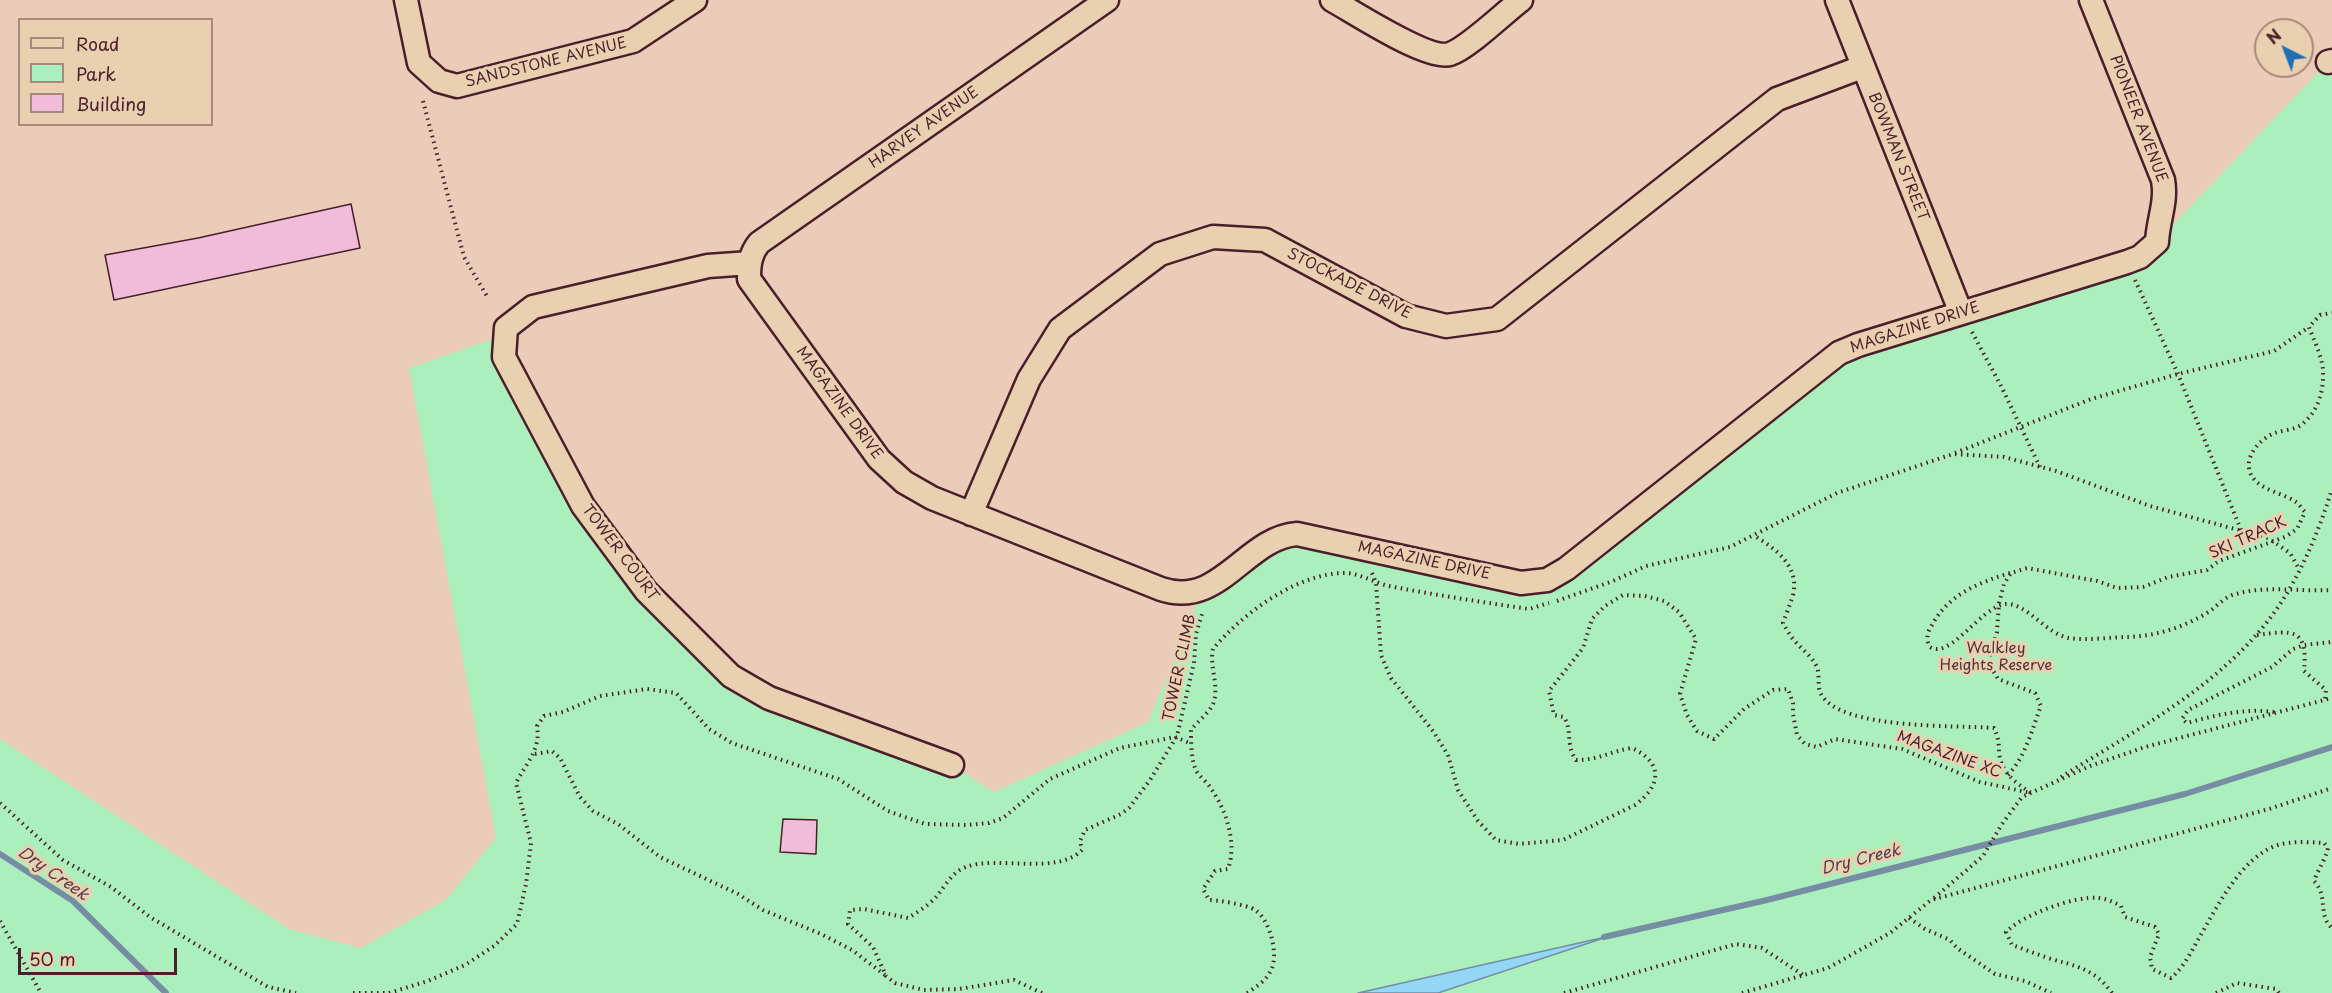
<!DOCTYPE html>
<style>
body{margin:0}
#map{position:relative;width:2332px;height:993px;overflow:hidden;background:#eaccb8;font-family:"Playpen Sans",sans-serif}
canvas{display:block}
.legend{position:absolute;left:18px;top:18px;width:195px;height:108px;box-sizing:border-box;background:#e9d0b0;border:2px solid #a9897b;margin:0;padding:8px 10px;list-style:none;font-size:18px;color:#4a1f2b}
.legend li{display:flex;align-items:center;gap:12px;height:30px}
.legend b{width:30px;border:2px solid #a9897b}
.north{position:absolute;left:2254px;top:18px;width:60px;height:60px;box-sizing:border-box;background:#e9d0b0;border:2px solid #a9897b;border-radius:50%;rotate:318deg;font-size:16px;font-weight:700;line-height:24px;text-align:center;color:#4a1f2b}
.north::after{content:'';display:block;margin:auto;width:21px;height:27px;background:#1f6fb2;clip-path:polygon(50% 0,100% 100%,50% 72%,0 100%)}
.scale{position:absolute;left:18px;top:948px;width:159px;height:27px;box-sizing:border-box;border:3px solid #4a1f2b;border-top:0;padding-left:8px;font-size:18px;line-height:21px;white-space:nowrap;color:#4a1f2b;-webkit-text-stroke:4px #e9d0b0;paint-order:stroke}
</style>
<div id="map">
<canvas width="2332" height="993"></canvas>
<ul class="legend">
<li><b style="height:8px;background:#e9d0b0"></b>Road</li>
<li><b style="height:16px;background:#abf0bc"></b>Park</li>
<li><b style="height:16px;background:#f0bcd9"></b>Building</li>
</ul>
<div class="north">N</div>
<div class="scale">50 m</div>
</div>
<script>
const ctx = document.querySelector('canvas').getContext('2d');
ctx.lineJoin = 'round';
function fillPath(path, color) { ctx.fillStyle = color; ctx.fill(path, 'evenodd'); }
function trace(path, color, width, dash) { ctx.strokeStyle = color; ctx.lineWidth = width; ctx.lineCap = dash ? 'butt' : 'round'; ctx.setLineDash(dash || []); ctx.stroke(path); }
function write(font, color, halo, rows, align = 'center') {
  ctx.font = font + ' "Playpen Sans",sans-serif'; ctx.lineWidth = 6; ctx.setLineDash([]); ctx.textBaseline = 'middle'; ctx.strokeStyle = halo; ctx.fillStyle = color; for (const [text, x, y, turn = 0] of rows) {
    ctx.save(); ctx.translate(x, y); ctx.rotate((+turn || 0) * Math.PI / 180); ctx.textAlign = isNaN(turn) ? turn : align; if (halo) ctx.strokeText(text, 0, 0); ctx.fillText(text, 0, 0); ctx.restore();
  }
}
const green = new Path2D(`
 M2332,61V993H0V739L289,929L361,948L447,899L496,838L409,368L505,335L546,434L630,570L769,698L952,765L994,792L1148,722L1203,589L1287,535L1537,583L1839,353L2150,249L2328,62Z`);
const water = new Path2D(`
 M1610,936L1438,993H1358Z`);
const stream = new Path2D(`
 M0,854L73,901L166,993
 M1604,937L1767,900L2185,794L2332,747`);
const building = new Path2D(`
 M351,204L360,248L114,300L105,255L198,238Z
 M783,819L817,820L816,854L780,852Z`);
const path = new Path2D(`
 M423,101L464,257L488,298
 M2135,280L2178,374L2241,530
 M1972,332L2001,386L2040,467
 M1955,453L2091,399L2178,374L2274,351L2309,327
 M1372,573L1376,583L1381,655L1391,678L1433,731L1448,755L1458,790L1478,821L1496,840L1519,844L1563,840L1635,805C1661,786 1664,763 1632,748C1611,751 1599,760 1576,760C1565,744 1573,732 1564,717L1554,715L1549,691L1583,648L1592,619L1605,606L1623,595L1645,596L1664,601L1679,612L1696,639L1680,694L1687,715L1697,731L1714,739L1744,709L1773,690L1788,689L1793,703V714L1797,735L1805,744L1817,747L1835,739L1902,749L1980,782L2031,793C2015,782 2001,773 1999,752C1999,742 1998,737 1994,728C1957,725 1840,730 1821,694C1817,687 1820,675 1817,667C1811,655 1801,649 1793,639C1789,634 1786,628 1783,623C1786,614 1790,605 1793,595C1800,566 1775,548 1753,535
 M2010,573C1978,583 1949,594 1932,625C1927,632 1926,640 1930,647C1950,660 1981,607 2005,604C2026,602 2046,634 2069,638C2087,641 2110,637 2128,637C2157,636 2185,627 2210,611C2218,605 2226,596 2236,594C2267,585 2301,592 2332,590
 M1557,601L1613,581L1646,566L1730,547L1837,493L1953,454L2004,457L2056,471L2150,506L2268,538L2290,553L2299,569
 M2257,635C2293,630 2308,628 2304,671L2326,690L2325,700
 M2274,712C2245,708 2216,715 2187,723L2182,719L2188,710L2272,667L2293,649L2304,645L2332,642
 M535,754L552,751L560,758L580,797L593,811L618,824L660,857L738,894L763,910L821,934L852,950L885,975
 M2008,775C2026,756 2032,729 2041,706L2035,693L1998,679L1992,669L1989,658L1997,632L1999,603L2004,584L2011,573L2027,568L2097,581L2117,588L2143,587L2168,577L2207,570L2219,561L2285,537L2297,529L2305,512C2302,509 2299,504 2296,502C2282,492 2256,490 2250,472C2244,456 2261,438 2275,433C2283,430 2294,430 2301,425C2318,412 2324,391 2323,371C2322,356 2314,341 2309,327L2320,315L2332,313
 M2061,777C2128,735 2205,694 2257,634C2293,594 2316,540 2332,489
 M0,803L63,860L111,887L150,917L268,987L296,993
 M1934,898L1983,856L2002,824L2022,797L2090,766L2145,747L2332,698
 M1909,918L1925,929L1950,940L1957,948L1995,974L2025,981L2051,993
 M0,921L41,993
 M353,993H385
 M389,993L428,981L465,965L494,946L517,924L526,884L531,843L516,783C526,763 541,750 537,726L544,716L563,712L600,696L647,689L676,693L709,729L732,743L838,779L888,811L925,824L966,825L989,823L1003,818L1050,779L1120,748L1175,737L1192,744
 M1042,993L1014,980L959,989L924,990L895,983L886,976L873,947L848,924L850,910L864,909L908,918C918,912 929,905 937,896C945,886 952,872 966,867C996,855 1057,876 1082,850L1080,841L1085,830L1121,814L1129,808L1150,780L1177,736L1194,663L1196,634L1202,614L1205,611
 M1247,993C1256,987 1267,980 1271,970C1279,955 1270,919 1255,910C1248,905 1218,900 1209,900L1203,889L1215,871L1228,869C1237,844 1227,812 1212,790C1208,783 1201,778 1197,772C1191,762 1191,742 1191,730C1197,722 1209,713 1213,704C1220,687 1209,666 1213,649C1242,614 1297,573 1345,573C1359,573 1375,583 1389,586C1435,595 1482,602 1529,609L1549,603
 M1564,993L1736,944L1762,948L1803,975
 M1742,993L1828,968L1890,933L1931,900L2269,809L2332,788
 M2112,993C2094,968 2075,966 2048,958C2036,954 2024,949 2012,945L2006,932C2022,915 2076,895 2099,898C2107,899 2114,902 2121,906L2125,917L2155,927L2159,934L2150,957L2152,969L2171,978C2184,967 2191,952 2199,938C2217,907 2242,856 2278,845C2292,841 2309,842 2324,843L2328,848C2325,861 2318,869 2314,881C2329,897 2317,914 2332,928
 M2216,993L2237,983L2276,989L2279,993`);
const street = new Path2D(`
 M406,0L419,63L439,81L457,86L633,41L695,0
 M1107,0L759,243C750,254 749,265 749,279L879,459L904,482L932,498L1161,589C1220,609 1245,538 1297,534L1521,583L1547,580L1566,569L1839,353L1858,345L2127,262L2140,257L2157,242C2158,220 2167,202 2163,180L2091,0
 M1332,0C1354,12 1428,61 1450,54C1468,48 1504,13 1521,0
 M1837,0L1961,313
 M2328,62L2332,61
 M750,263L708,266L533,307L506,328L504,357L583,506L646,591L731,676L769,698L952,765
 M971,514L1029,379L1060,329L1160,254L1213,237L1265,240L1406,316L1446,326L1497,319L1777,99L1862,67`);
const streetNames = [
 ["SANDSTONE AVENUE",546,63,-14],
 ["PIONEER AVENUE",2138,119,69],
 ["HARVEY AVENUE",924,128,-35],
 ["BOWMAN STREET",1898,157,68],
 ["STOCKADE DRIVE",1349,284,27],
 ["MAGAZINE DRIVE",1915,328,-18],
 ["MAGAZINE DRIVE",839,403,54],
 ["SKI TRACK",2248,538,-24],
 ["TOWER COURT",620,553,53],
 ["MAGAZINE DRIVE",1424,561,12],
 ["TOWER CLIMB",1180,668,-78],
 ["MAGAZINE XC",1949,755,20]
];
const parkNames = [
 ["Walkley",1996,649],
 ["Heights Reserve",1996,666]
];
const waterNames = [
 ["Dry Creek",1861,860,-14],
 ["Dry Creek",53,874,35]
];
fillPath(green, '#abf0bc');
fillPath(water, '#93d6f5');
trace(water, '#768da4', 1.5);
trace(stream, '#768da4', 6);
fillPath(building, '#f0bcd9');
trace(building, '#4a1f2b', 1.5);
trace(street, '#4a1f2b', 27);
trace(path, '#4a1f2b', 4, [1.5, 4.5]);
trace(street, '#e9d0b0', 22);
write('15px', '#4a1f2b', '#e9d0b0', streetNames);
write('15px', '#54343a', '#e9d0b0', parkNames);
write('italic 16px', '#553a49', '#e9d0b0', waterNames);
</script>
